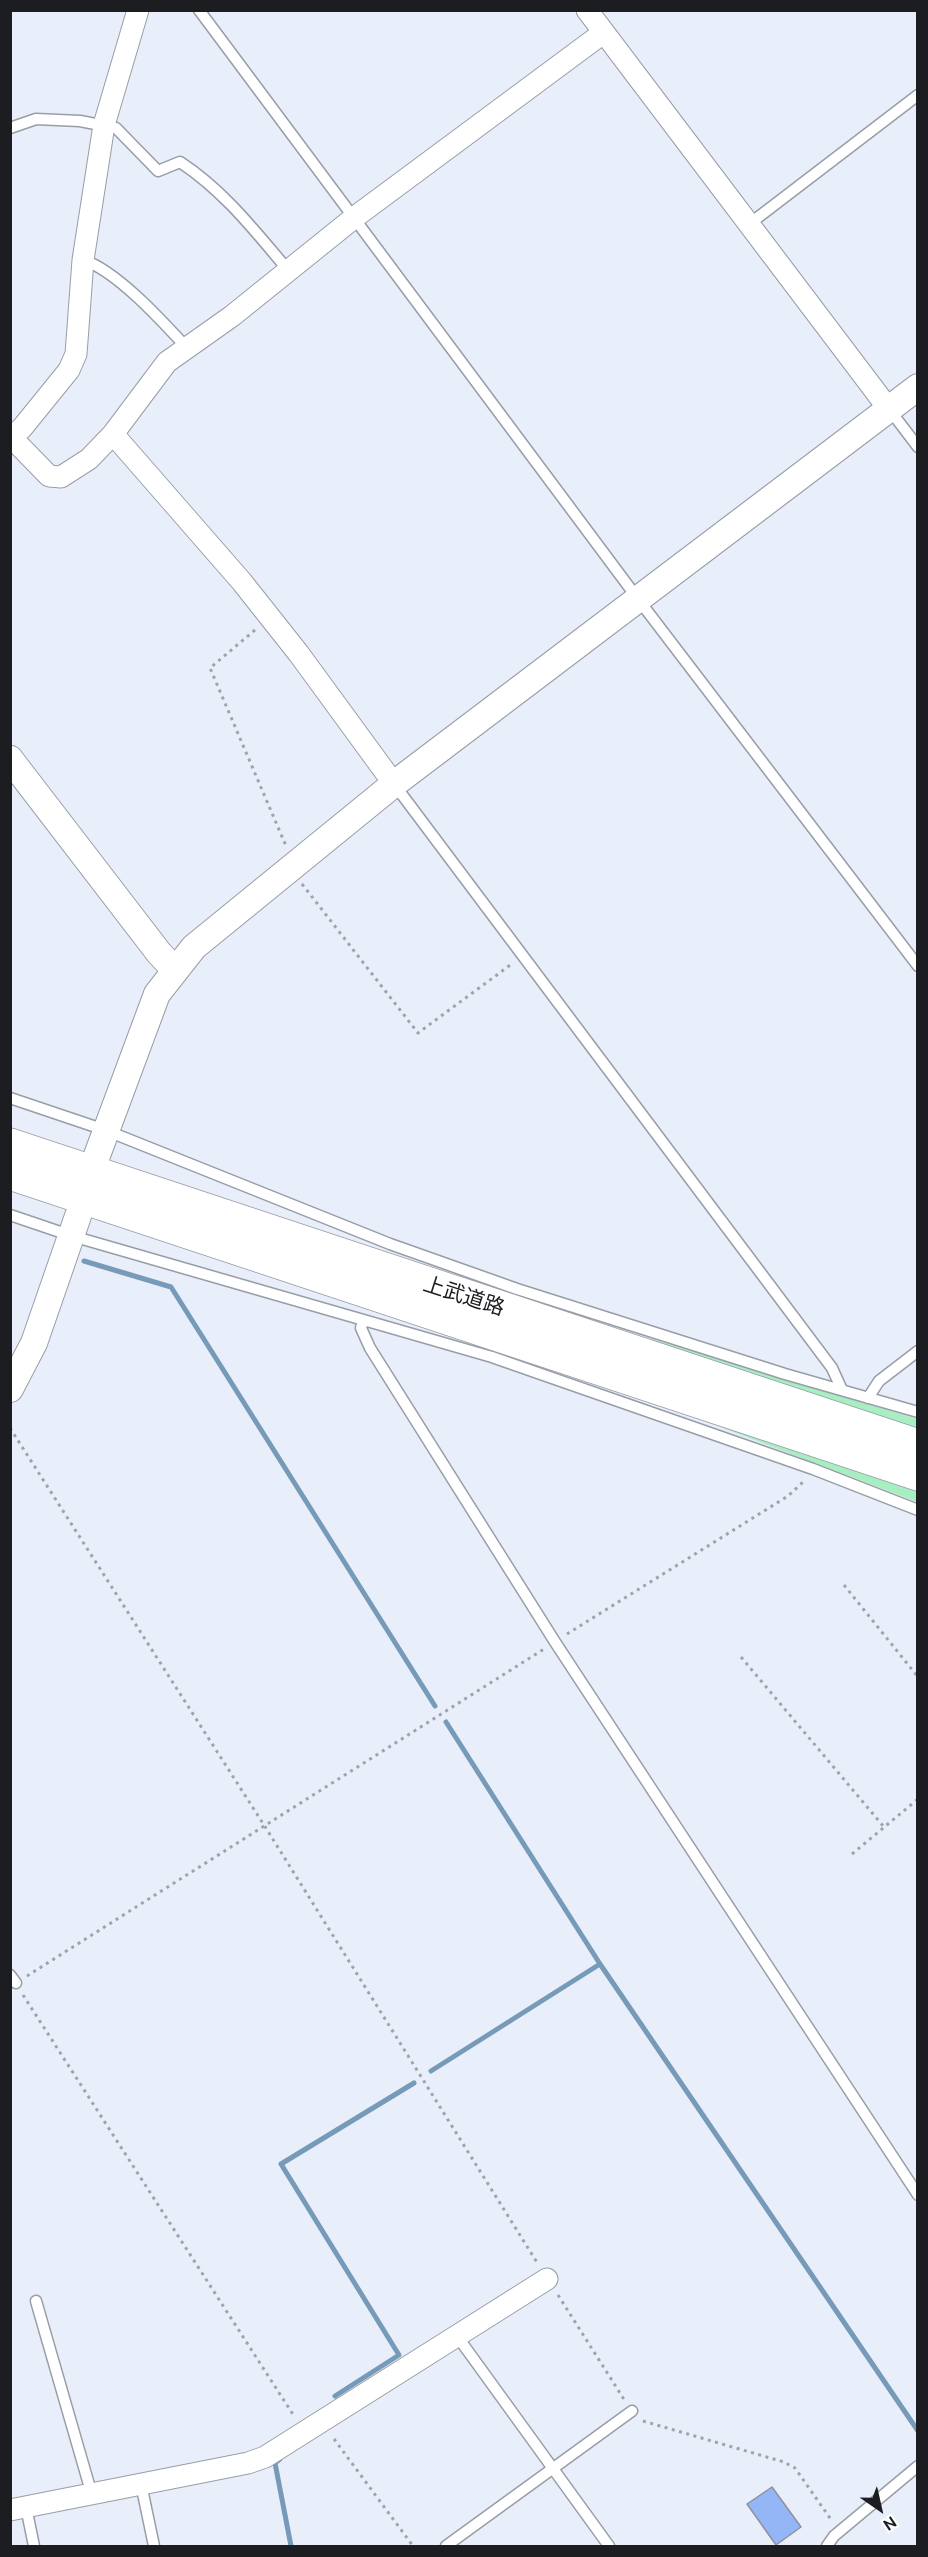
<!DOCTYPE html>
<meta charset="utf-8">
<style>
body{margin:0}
#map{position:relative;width:928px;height:2557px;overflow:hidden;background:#e9effa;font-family:Ubuntu,sans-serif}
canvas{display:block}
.frame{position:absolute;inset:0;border:12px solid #1b1d20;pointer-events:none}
.north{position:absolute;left:850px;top:2479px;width:60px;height:60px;-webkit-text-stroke:4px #fff;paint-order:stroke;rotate:146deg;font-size:16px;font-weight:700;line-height:24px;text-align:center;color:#1b1d20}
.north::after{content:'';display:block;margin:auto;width:21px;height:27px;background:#1b1d20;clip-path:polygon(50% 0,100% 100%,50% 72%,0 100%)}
</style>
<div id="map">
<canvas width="928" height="2557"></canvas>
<div class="frame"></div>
<div class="north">N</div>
</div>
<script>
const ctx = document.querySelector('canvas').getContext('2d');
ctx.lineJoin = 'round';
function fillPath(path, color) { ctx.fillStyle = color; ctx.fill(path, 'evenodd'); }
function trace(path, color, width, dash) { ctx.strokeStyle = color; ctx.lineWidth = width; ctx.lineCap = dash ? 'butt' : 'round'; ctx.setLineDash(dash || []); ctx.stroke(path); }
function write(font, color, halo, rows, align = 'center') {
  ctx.font = font + ' Ubuntu,"Noto Sans JP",sans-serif'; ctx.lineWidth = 5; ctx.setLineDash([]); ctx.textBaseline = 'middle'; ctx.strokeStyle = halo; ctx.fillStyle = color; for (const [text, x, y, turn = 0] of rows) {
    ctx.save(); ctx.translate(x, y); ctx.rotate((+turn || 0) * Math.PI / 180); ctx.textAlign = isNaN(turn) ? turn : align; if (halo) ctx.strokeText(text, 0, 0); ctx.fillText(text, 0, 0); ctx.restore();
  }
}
const green = new Path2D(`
 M652,1339L917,1419V1430L652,1343Z
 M613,1386L917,1489V1502Z`);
const stream = new Path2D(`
 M84,1261L171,1287L435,1706
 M446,1722L600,1964L918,2431
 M431,2071L600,1964
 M335,2396L399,2355L281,2164L414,2083
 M280,2459L275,2463L291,2546`);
const building = new Path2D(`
 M772,2487L801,2527L776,2545L747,2504Z`);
const path = new Path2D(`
 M255,630L210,668L286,846
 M302,884L418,1033L513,963
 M10,1428L264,1825L538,2264
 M844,1585L918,1677
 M567,1634L788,1496L803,1482
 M741,1657L884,1827
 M852,1854L918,1799
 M27,1976L544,1649
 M23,1995L294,2416
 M558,2295L625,2401
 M643,2421L784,2462L795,2468L832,2521
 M334,2439L413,2546`);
const service = new Path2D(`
 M199,10L638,599L918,966
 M10,128L36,119L80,121L116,128L158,171L180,162C224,191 254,230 288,270
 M748,225L918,95
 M83,260C116,270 163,322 187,348
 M889,409L918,447
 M394,784L832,1368L842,1390
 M10,1098L105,1130L390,1244L517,1289L785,1374L918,1412
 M10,1215L72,1236L492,1357L813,1469L918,1510
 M363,1320L361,1328L370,1348L555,1642L918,2195
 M868,1398L879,1381L918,1351
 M10,1975L16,1983
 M36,2301L92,2495
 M457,2336L609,2546
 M141,2484L154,2546
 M26,2507L34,2546
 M446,2546L632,2411
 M827,2546L834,2536L918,2466`);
const minor = new Path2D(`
 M587,10L888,408
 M113,434L242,582L299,654L394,784
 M10,438L22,428L69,370L76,354L83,260L104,125L138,10
 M12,438L49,476L61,477L89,459L113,434L167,362L232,316L355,217L603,33
 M10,2510L248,2463L265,2457L547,2279`);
const tertiary = new Path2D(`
 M10,759L159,953L174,969
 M96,1158L157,994L194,947L394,784L918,387
 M10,1389L34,1343L78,1216`);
const trunk = new Path2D(`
 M10,1145L918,1446
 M10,1173L918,1474`);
const streetNames = [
 ["上武道路",464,1296,18]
];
fillPath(green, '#a7efc1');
trace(stream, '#779ab9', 5);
fillPath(building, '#94b5f6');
trace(building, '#8d929c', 1.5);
trace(service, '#989da7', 13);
trace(minor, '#989da7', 23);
trace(tertiary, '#989da7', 28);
trace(trunk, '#989da7', 35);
trace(path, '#9fa3ab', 3, [3, 4.5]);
trace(service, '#fff', 10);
trace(minor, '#fff', 21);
trace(tertiary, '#fff', 26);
trace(trunk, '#fff', 33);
write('21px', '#1b1d20', '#fff', streetNames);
</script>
